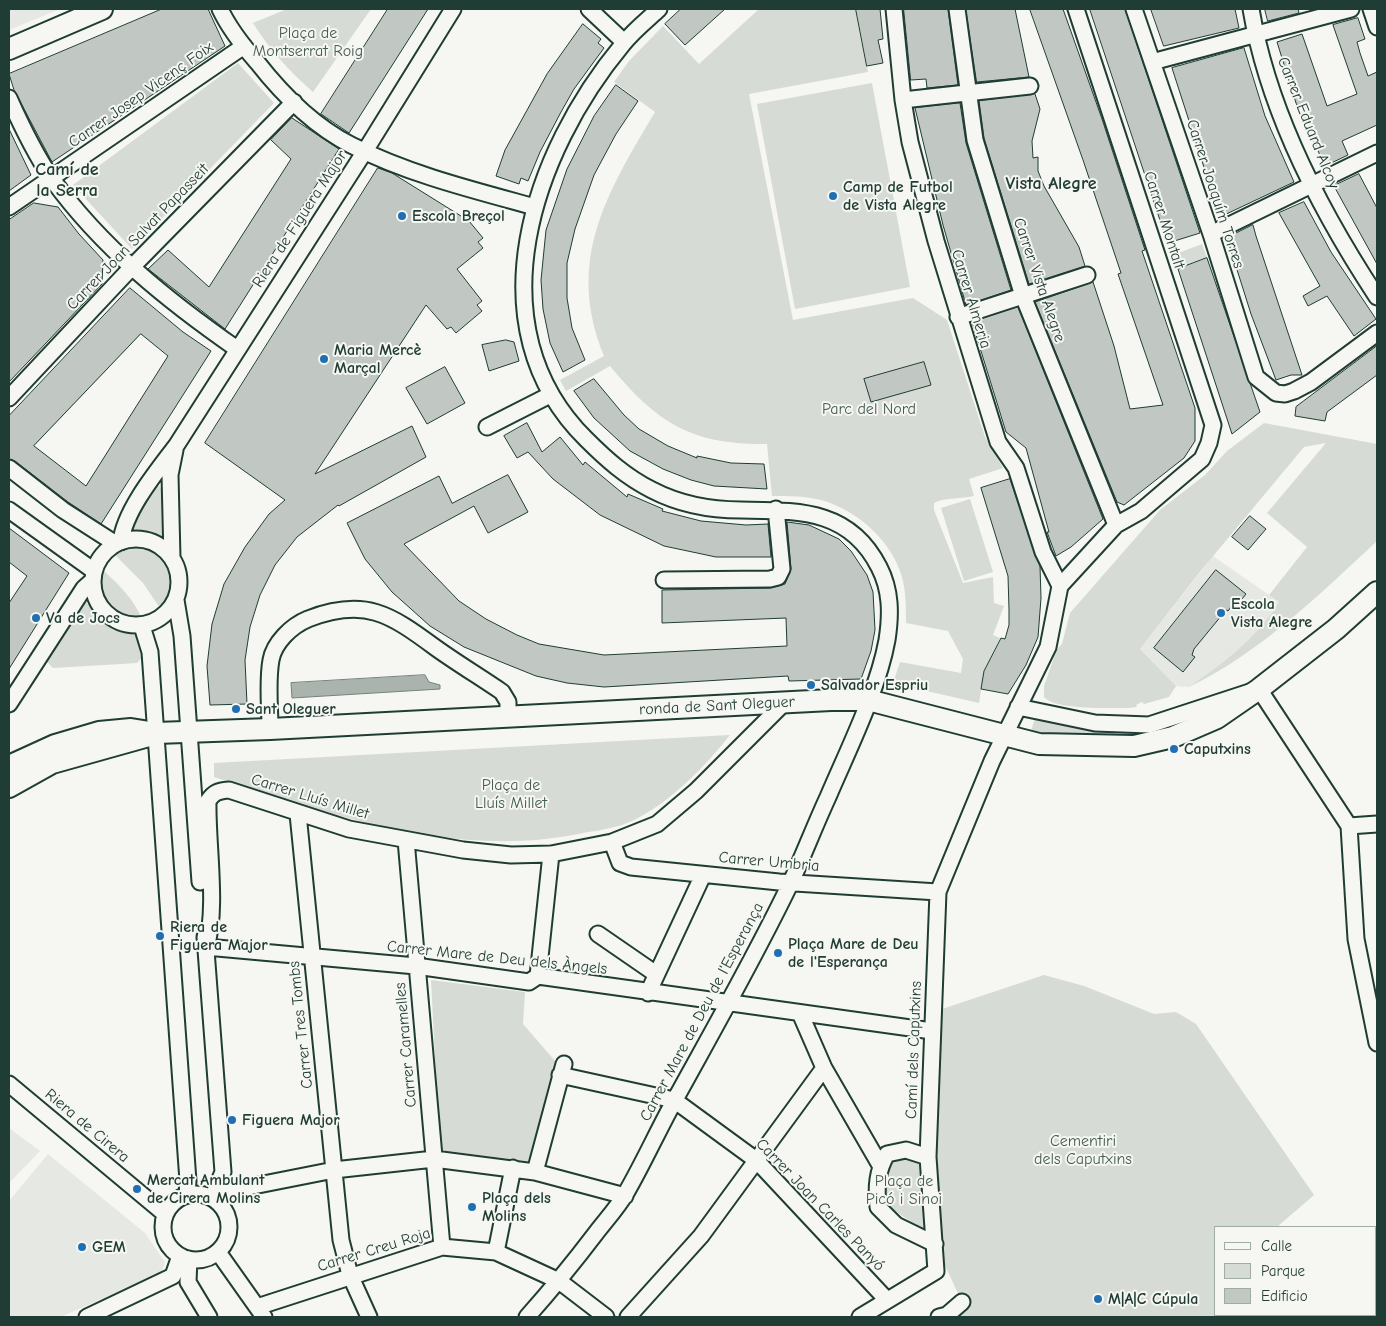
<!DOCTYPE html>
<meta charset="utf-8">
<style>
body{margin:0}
#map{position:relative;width:1386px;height:1326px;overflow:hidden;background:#f6f6f2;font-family:"Comic Neue",sans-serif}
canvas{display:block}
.frame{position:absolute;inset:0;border:10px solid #1f3d34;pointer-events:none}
.legend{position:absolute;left:1214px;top:1226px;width:162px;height:90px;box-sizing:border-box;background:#f6f6f2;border:1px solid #a0aca6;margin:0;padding:6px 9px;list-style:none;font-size:15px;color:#1f3d34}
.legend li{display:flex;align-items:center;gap:10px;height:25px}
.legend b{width:25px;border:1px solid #a0aca6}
</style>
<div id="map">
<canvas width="1386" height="1326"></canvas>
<div class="frame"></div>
<ul class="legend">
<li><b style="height:6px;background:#f6f6f2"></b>Calle</li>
<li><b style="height:14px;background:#d6dbd6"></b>Parque</li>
<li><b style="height:14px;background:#c1c8c3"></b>Edificio</li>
</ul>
</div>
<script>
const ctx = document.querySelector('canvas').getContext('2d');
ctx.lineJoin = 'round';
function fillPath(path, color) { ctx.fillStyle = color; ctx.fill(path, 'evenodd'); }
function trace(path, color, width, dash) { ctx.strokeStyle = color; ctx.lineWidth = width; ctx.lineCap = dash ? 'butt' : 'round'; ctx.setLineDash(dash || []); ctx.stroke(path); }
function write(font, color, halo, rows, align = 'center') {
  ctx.font = font + ' "Comic Neue",sans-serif'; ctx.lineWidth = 4; ctx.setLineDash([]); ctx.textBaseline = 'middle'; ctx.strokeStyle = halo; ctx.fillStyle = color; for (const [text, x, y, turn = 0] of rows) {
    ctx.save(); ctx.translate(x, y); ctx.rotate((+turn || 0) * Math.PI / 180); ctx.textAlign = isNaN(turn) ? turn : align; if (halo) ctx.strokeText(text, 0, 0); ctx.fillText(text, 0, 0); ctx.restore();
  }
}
const built = new Path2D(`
 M9,9H60L9,30Z
 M1213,556L1279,602L1265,624L1234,656L1189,687L1176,686L1140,649Z
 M9,1128L40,1151L9,1183Z
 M48,1154L145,1233L165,1262L161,1274L60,1317H9V1201Z`);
const green = new Path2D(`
 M287,9H371L313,92C289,71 270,50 253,23Z
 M759,9H856L868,72L749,94L793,320L913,298L947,320L985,437L1003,468L969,479L974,496C961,499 946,497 934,503V510L963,583L993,577L994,603L1004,606L993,635L1000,638L984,672L979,703L896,684L894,680L900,662L961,673L963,659L948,631L906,623C906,608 906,592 902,577C892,541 857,510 821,500C805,496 789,496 772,496L767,444C692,445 657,423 610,366L566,391L560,380L604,356C565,260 607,193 655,112L614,82L629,61L663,26L699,64Z
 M238,63L274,103L132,249L73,185Z
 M872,83L910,287L795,309L757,104Z
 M1202,244L1207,258L1178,269L1173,255Z
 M1264,423L1377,444V541C1319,595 1261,652 1189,687C1225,662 1256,639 1279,602L1269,595L1307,547L1267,513L1326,443L1304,447L1199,573L1140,649L1176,686L1169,697L1144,704L1142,702L1136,705L1137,707L1128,708C1110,708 1055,710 1044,697V686L1057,649L1062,644L1070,613L1160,510L1205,475L1227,451Z
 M158,485L164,491L165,537L159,540C149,535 139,536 130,532V524L154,487Z
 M970,499L993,572L964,581L941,508Z
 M132,547C168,547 189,584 162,611L143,583L115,555Z
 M103,570C119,585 135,600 142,620C113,621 96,598 103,570Z
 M84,602L91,605L111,624L136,636L146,653L137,663L53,668L44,659L81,603Z
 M1035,718L1114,731L1116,735L1114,737L1030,734Z
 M730,735C705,766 674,799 638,818C622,827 601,830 583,833C457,860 333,815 214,777V763Z
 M1044,975L1084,986L1154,1014L1176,1012L1196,1024L1314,1195L1277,1227H1215V1315H1237L1233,1317H947L962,1302L935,1244L933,1012Z
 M431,980L525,992L523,1024L556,1062L529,1168L440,1153Z
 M902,1156L924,1163L928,1233L883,1203L881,1193L889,1161Z`);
const water = new Path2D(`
 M425,675L429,682L440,685V689L292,698L291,683Z`);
const building = new Path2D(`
 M162,9H208L225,46L52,162L14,90L9,74Z
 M388,9H428L349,133L321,114Z
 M681,9H725L685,45L665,24Z
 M856,9H880L883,39L878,40L883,63L867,66Z
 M904,9H948L958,85L927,88L926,79L911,80Z
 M966,9H1015L1029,77L977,82Z
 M1030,9H1063L1102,119L1145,250L1142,251L1195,408V441L1184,458L1124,505L1117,502L1035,302L1093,282L1114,346L1130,409L1163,405L1118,274L1121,273L1083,160Z
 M1090,9H1125L1200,233L1168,243Z
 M1151,9H1235L1239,28L1164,46Z
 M1265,9H1298L1299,13L1268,21Z
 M1358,18L1365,39L1357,42L1360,53L1368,76L1377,72V125L1342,141L1348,155L1325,166L1296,103L1277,42L1302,34L1327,106L1357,94L1333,25Z
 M583,24L601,39L598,43L604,48L574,89L561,112L540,152L528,181L521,178L519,184L496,176L505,150L547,74Z
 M1244,48L1265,116L1294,182L1220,217L1172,68Z
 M616,85L638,101L616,134L594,175L575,229L567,263V298L572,328L585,360L563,372L550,343L543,309L541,280L546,230L567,169L594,116Z
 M1035,94L1040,109L1032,141L1033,158L1038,157V171L1044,186L1079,247L1085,266L1029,284L984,138L979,101Z
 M960,103L966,143L1011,290L966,305L943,225L915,108Z
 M292,118L339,149L225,329L148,269L168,250L209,287L291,159L271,140Z
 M9,129L31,175L9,191Z
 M378,168L392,173L469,221L483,238L478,242L483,248L457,269L482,301L477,305L482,311L456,333L451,327L447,329L426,305L315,474L412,426L426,457L339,506L338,505L297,537L275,565L260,595L250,627L245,660L247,704L210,705L207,666L212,624L224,584L245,547L269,514L285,500L205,443Z
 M1359,174L1377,208V264L1334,186Z
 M1304,202L1331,252L1376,319L1354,336L1327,296L1308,306L1303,296L1320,286L1279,213Z
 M34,203L58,207L79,234L103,260L102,284L9,382V220Z
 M1253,225L1256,236L1302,375H1291L1276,380L1251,314L1227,238Z
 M1207,258L1260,412L1232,434L1178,269Z
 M130,288L183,332L211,351L101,524L68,502L15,461L9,459V416ZM141,334L168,356L86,486L34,446Z
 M1018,307L1103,519L1071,547L1056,556L1047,532H1049L1026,448L1006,432L972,322Z
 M506,340L514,342L519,361L489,371L482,345Z
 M1377,346V375L1327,412L1325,421L1295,416L1296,407Z
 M924,362L931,385L871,402L864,379Z
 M445,367L465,403L427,424L406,388Z
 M594,379L624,415L639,429L668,446L697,458V456L731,463L764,464L767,489L714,486L691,480L663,469L630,451L594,418L574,391Z
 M527,423L542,452L560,437L583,465L585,462L627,497L628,494L663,509L662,511L701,521L746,525L768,524L771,557H716L664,546L600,515L553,479L528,452L517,458L504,436Z
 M508,475L528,512L488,533L474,506L404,544L459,601L486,619L517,635L539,644L604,655L787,646L786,618L662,623V590L770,588L785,584L791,569L787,522L809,525L839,539L851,551L867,575L873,592L875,630L871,651L861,679L789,681L788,676L604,687L567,683L536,676L464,647L430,626L392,592L365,559L347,523L439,476L452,503Z
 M1010,479L1040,566L1041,598L1038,637L1026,665L1008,694L981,689L984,671L1001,638L1005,639L1009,625V609L1008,576L981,488Z
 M1250,516L1266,529L1248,550L1232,537Z
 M9,528L69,573L9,669V603L27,576L9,562Z
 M1216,570L1246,594L1234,609L1231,607L1228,611L1226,610L1194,649L1192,655L1195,657L1183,672L1154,648Z`);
const minor = new Path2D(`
 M220,9C229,28 243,46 257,62C282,94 314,126 351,145C408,174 473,190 535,207
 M589,9L624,42
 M894,9L903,100L910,142L936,241L998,442L1016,468L1043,552L1060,586
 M957,9L975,140L1023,296L1116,525
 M1134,9L1211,234L1256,377L1276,393L1285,394L1294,391L1311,382L1377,333
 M1251,9C1268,110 1321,212 1377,297
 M1371,9L1377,27
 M1152,62L1351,9
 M9,98C21,125 35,154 52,179C102,248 168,301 237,349
 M903,100L1030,86
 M9,207L244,46
 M1211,234L1377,153
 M958,317L1087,275
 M9,398L131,268L294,102
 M487,427L550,395
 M9,468L63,510L116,544
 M9,510L94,571
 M93 582a43 43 0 1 1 86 0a43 43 0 1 1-86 0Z
 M121,542C124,511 157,471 176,446L365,151L453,9
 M172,558L170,475L175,450
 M664,580L770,579L778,577L782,569L776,509
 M1060,586L1116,525L1141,511L1202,459L1209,443L1213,425L1076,9
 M176,600L182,636L200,882
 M142,626L150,652L188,1181L187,1195
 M785,702L696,791L657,824L612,842L551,854L511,855L463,850L349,829L229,790C218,791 214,792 208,801C207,844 218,908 206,947L416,966L529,982L538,976L932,1031
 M9,704L84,588L93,580
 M1018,707L1095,723L1149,725L1259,689L1349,826L1356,939L1377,1043
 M270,729C270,707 267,682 271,660C274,643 291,626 308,619C365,597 390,614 436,648C457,663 480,677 502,692L508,702V716
 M298,814L341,1240L350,1275L369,1317
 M1349,826L1377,824
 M406,840L442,1247
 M612,842L620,863L631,867L779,882L938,892
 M598,934L656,974
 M205,937L223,1172L212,1198
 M538,976L551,854
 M648,993L703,875
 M800,1013L824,1068L880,1165
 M560,1075L674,1100L756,1160L887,1300
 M9,1084L165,1214
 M928,1157L906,1150L887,1154C877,1171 876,1187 878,1207L896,1225L935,1244
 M535,1172L564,1064
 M163 1227a33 33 0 1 1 66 0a33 33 0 1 1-66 0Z
 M218,1202L233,1190L334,1170L434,1159L535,1172L625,1196
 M218,1252L264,1317
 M496,1252L513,1168
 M189,1259L188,1282L209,1317
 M1375,1268L1377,1266
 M257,1307L442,1247L496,1252L559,1281L606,1317
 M87,1317L173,1276L180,1256
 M527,1317C551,1290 574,1262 596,1233C606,1220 618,1207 626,1193C644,1162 659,1128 677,1096C716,1025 756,955 791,882C804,854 815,825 828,797C848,750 878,690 887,640C891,614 891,590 879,567C849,508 797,511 741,510C711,510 679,504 652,490C626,477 606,459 586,439C472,326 533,152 623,44C633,31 647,20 659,9
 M628,1317L701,1236L824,1068
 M860,1317L936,1271L928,1157L938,892L992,761L1048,647L1060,586
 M939,1317L947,1315L962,1302
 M1316,1317L1319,1315`);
const tertiary = new Path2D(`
 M9,49L102,9
 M9,766L55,745L99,732L131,729L156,733L270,729L831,700H868L1039,744L1134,746L1173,737L1217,718L1259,689L1336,629L1377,592
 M9,787L52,763L152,735`);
const markers = [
 [833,196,5,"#1f6fb2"],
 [402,216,5,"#1f6fb2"],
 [324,359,5,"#1f6fb2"],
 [1221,613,5,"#1f6fb2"],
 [36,618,5,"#1f6fb2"],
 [811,685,5,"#1f6fb2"],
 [236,709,5,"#1f6fb2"],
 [1174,749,5,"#1f6fb2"],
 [160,936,5,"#1f6fb2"],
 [778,953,5,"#1f6fb2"],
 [232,1120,5,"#1f6fb2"],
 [137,1189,5,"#1f6fb2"],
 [472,1207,5,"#1f6fb2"],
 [82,1247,5,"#1f6fb2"],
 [1098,1299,5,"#1f6fb2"]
];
const parkNames = [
 ["Plaça de",308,33],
 ["Montserrat Roig",308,51],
 ["Parc del Nord",869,409],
 ["Plaça de",511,785],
 ["Lluís Millet",511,803],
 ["Cementiri",1083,1141],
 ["dels Caputxins",1083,1159],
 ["Plaça de",904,1181],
 ["Picó i Sinoi",904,1199]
];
const streetNames = [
 ["Carrer Josep Vicenç Foix",141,95,-35],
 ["Carrer Eduard Alcoy",1308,123,68],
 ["Carrer Joaquím Torres",1215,194,72],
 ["Riera de Figuera Major",300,219,-57],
 ["Carrer Montalt",1164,220,72],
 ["Carrer Joan Salvat Papasseit",138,237,-46],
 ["Carrer Vista Alegre",1039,280,71],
 ["Carrer Almeria",971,299,73],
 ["ronda de Sant Oleguer",717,706,-3],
 ["Carrer Lluís Millet",310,797,17],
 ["Carrer Umbria",769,862,5],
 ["Carrer Mare de Deu dels Àngels",497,958,6],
 ["Carrer Mare de Deu de l'Esperança",702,1012,-62],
 ["Carrer Tres Tombs",301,1025,-96],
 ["Carrer Caramelles",406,1045,-95],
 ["Camí dels Caputxins",914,1050,-88],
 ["Riera de Cirera",87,1126,40],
 ["Carrer Joan Carles Panyó",820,1205,46],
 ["Carrer Creu Roja",374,1250,-17]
];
const poiNames = [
 ["Camp de Futbol",843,187],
 ["de Vista Alegre",843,205],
 ["Escola Breçol",412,216],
 ["Maria Mercè",334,350],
 ["Marçal",334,368],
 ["Escola",1231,604],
 ["Vista Alegre",1231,622],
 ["Va de Jocs",46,618],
 ["Salvador Espriu",821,685],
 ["Sant Oleguer",246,709],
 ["Caputxins",1184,749],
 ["Riera de",170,927],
 ["Figuera Major",170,945],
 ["Plaça Mare de Deu",788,944],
 ["de l'Esperança",788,962],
 ["Figuera Major",242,1120],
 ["Mercat Ambulant",147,1180],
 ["de Cirera Molins",147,1198],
 ["Plaça dels",482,1198],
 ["Molins",482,1216],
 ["GEM",92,1247],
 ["M|A|C Cúpula",1108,1299]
];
const neighbourhoodNames = [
 ["Camí de",67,170],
 ["la Serra",67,191],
 ["Vista Alegre",1051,184]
];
fillPath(built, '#e6e8e4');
fillPath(green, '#d6dbd6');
fillPath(water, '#aab3ae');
trace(water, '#72847d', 1);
fillPath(building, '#c1c8c3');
trace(building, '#1f3d34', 1);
trace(minor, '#1f3d34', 19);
trace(tertiary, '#1f3d34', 24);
trace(minor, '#f6f6f2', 15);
trace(tertiary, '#f6f6f2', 20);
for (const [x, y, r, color] of markers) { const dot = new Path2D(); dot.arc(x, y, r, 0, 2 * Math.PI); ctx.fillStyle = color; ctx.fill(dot); trace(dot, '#f6f6f2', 2); }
write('16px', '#445d54', '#f6f6f2', parkNames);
write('16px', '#1f3d34', '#f6f6f2', streetNames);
write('bold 16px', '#1f3d34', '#f6f6f2', poiNames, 'left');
write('bold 18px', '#1f3d34', '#f6f6f2', neighbourhoodNames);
</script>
